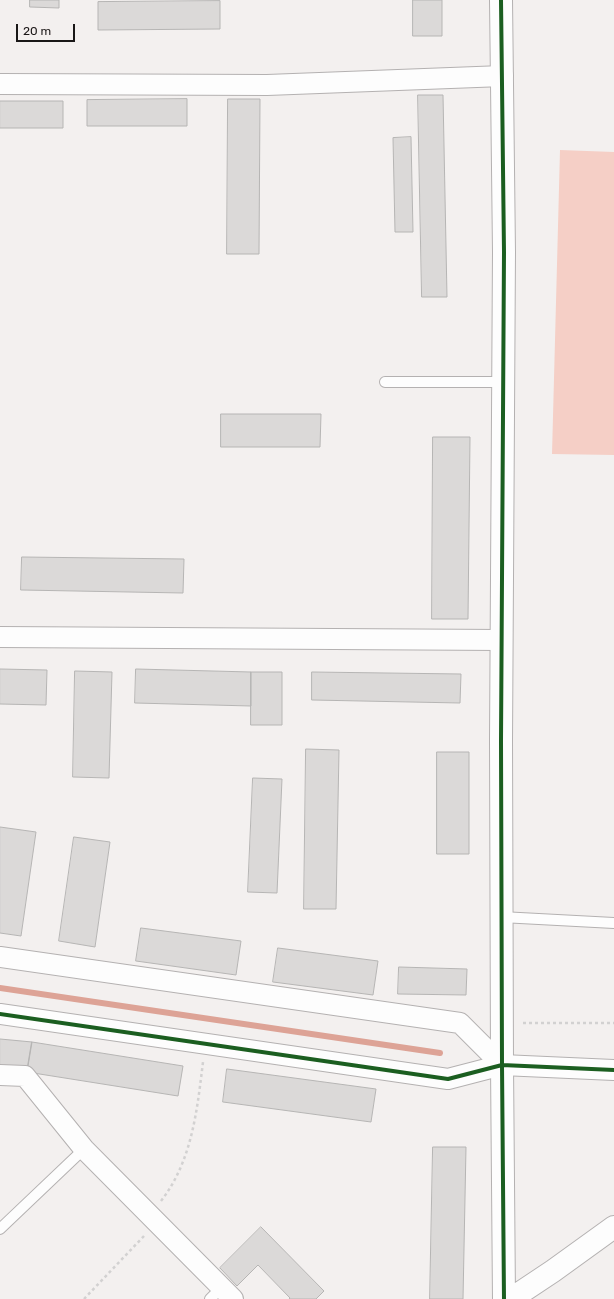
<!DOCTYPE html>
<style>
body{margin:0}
#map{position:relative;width:614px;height:1299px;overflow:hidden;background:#f3f0ef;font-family:Rubik,sans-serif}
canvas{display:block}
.scale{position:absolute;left:16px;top:24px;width:59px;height:18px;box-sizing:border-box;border:2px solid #191717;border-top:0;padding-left:5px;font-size:12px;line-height:14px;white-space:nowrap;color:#191717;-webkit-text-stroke:3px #f4efee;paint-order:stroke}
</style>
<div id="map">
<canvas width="614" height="1299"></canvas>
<div class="scale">20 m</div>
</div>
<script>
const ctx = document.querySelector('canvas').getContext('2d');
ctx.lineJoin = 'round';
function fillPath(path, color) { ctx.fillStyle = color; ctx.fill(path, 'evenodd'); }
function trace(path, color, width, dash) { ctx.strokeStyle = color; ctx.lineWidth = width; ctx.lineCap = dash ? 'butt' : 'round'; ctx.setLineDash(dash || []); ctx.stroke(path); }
const green = new Path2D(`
 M560,150L614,152V455L552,454Z`);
const stream = new Path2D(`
 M0,988L440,1053`);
const building = new Path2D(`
 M30,0H59V8L30,7Z
 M413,0H442V36H413Z
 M220,1V29L98,30V2Z
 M418,95H443L447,297H422Z
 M187,99V126H87V100Z
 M228,99H260L259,254H227Z
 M0,101H63V128H0Z
 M411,137L413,232H395L393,138Z
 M221,414H321L320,447H221Z
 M433,437H470L468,619H432Z
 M22,557L184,559L183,593L21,590Z
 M0,669L47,670L46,705L0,704Z
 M136,669L251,672V706L135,703Z
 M75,671L112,672L109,778L73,777Z
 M251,672H282V725H251Z
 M312,672L461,674L460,703L312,700Z
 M306,749L339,750L336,909H304Z
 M437,752H469V854H437Z
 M253,778L282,779L277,893L248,892Z
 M0,827L36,832L21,936L0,933Z
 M74,837L110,842L95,947L59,941Z
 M141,928L241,941L236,975L136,961Z
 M278,948L378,961L373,995L273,982Z
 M399,967L467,969L466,995L398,994Z
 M0,1039L32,1042L27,1072L0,1071Z
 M32,1042L183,1066L178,1096L27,1072Z
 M227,1069L376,1089L371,1122L223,1102Z
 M433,1147H466L463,1299H430Z
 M261,1227L324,1291L316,1299H289L290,1298L258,1265L237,1286L220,1268Z`);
const path = new Path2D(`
 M523,1023H614
 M161,1201C192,1161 197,1111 203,1062
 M84,1299L144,1236`);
const service = new Path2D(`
 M385,382H503
 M501,917L614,923
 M0,1229L84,1149
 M210,1299L221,1288`);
const minor = new Path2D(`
 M0,84L267,85L503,76
 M0,637L501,640
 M0,957L460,1023L502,1065
 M0,1014L448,1079L502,1065L614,1070
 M0,1075L25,1076L84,1149L233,1299`);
const tertiary = new Path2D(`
 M501,0L504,252L501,740L502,1065L504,1299
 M511,1299L553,1271L614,1227`);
const cycleway = new Path2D(`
 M501,0L504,252L501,740L502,1065L504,1299
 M0,1014L448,1079L502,1065L614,1070`);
fillPath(green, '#f5cfc6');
trace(stream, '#dda396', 6);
fillPath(building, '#dbd9d8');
trace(building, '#b6b5b4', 1);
trace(service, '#b4b1b1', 12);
trace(minor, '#b4b1b1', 22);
trace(tertiary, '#b4b1b1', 24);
trace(path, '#d2d1d1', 2.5, [3, 3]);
trace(service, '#fdfdfd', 10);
trace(minor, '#fdfdfd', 20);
trace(tertiary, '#fdfdfd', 22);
trace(cycleway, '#1b5e20', 4);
</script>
